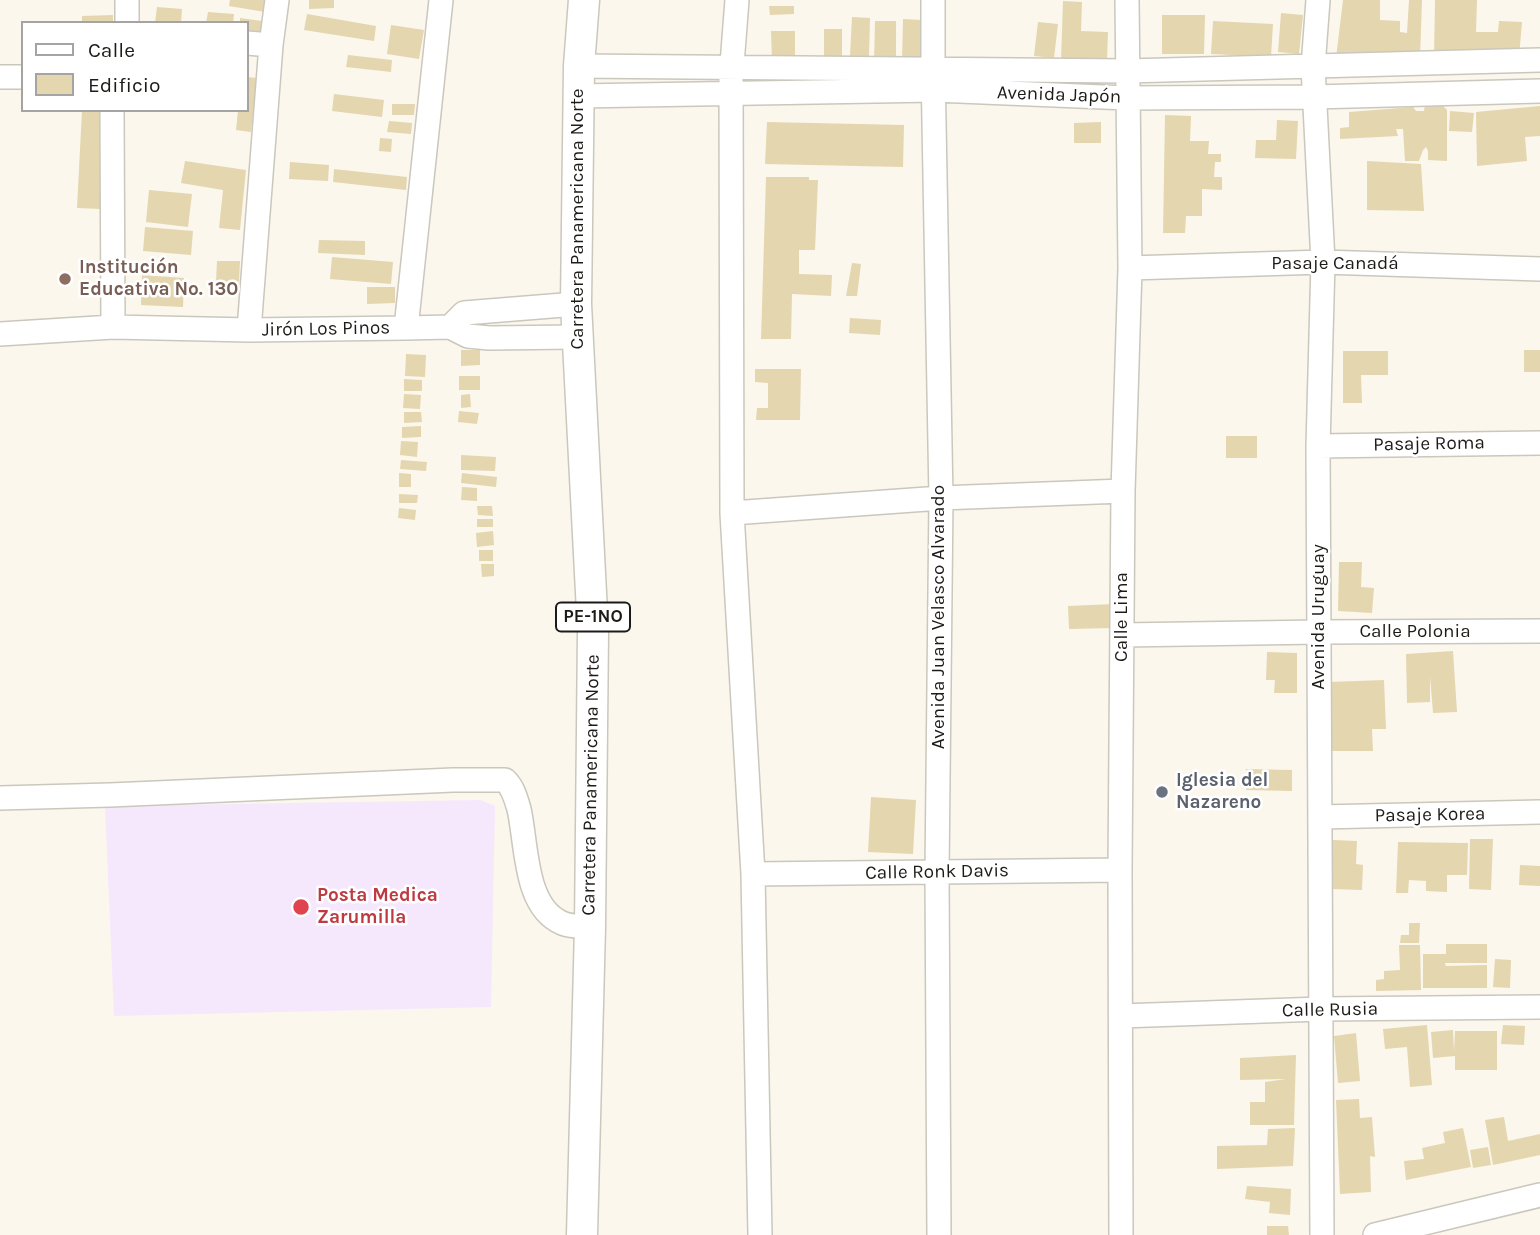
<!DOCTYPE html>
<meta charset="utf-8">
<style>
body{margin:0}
#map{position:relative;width:1540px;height:1235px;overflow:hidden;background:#fbf7ed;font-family:Karla,sans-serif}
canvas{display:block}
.legend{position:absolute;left:21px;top:21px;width:228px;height:91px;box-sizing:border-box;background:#fff;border:2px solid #a5a4a3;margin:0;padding:9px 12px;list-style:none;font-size:21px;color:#1d1b18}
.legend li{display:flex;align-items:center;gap:14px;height:35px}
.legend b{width:35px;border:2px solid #a5a4a3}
</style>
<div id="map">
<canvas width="1540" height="1235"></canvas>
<ul class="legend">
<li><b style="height:9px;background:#fff"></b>Calle</li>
<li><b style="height:19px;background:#e4d6af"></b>Edificio</li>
</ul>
</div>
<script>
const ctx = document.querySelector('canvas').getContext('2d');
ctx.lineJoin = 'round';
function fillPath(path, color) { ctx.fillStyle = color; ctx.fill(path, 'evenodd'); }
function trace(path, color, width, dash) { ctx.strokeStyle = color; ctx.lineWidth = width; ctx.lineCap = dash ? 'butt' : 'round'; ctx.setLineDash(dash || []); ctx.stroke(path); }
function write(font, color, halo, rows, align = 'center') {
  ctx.font = font + ' Karla,sans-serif'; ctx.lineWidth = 5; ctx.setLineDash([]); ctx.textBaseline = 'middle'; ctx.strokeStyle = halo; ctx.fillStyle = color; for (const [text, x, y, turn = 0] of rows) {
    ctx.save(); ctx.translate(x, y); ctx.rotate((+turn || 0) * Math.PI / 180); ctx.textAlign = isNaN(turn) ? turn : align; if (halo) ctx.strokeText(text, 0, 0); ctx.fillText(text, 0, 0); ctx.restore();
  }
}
const medical = new Path2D(`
 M480,800L495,806L491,1007L114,1016L105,806Z`);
const building = new Path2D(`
 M230,0H267L265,12L229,6Z
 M309,0H334V8L309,9Z
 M1343,0H1380V20L1400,21V32L1407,33L1409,0H1422L1420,58H1336Z
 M1435,0H1477L1476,32H1498L1499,21L1522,22L1519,57H1434Z
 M1063,1L1082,2L1081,31L1108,32L1107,60L1081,59L1080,61L1061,60Z
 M769,6H794V14L770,15Z
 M157,7L182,9L181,23H155Z
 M208,12L234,14L233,23H206Z
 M1281,13L1303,15L1299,54L1278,52Z
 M307,14L376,26L374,41L304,30Z
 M113,15V23H82V16Z
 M1162,15H1205L1204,54H1162Z
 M852,17L870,18L869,56H850Z
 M240,18L262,21L261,35L247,34V23H240Z
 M903,19L922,20L921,63L902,62Z
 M875,21H896V61H874Z
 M1213,21L1273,24L1271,57L1211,54Z
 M1038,22L1058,24L1054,58L1034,56Z
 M391,25L424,30L419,59L387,54Z
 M824,29H842V57H824Z
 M771,31H795V61H772Z
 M348,55L392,60L391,72L346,67Z
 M247,77L257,78L251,132L236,130L238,110H247Z
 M334,94L384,100L382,117L332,111Z
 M1439,102L1447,110V161L1428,160V151L1426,147L1423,150L1419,161H1405L1403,129H1396L1398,136L1340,139V128L1349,127V112L1413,107L1416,111H1424L1425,104L1432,107Z
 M392,104H415L414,115H392Z
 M1540,106V136L1525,137L1527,161L1477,166L1476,112Z
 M82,110H105L100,209L77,208Z
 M1450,111L1474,113L1472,132L1449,131Z
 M1165,115L1191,116L1190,141H1209L1208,154H1221V162H1215L1214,177H1222V190L1202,189V216H1186L1185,233H1163Z
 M1277,120L1298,121L1296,159L1255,158L1256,140H1276Z
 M389,121L412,123L411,134L387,132Z
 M767,122L904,125L903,167L765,164Z
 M1101,122V143H1074V123Z
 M380,138L392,139L391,152L379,151Z
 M185,161L246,170L240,230L219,228L223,190L181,183Z
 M1367,161L1421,164L1424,211L1367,210Z
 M290,162L329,165L328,181L289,179Z
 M334,169L407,177L406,190L333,182Z
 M766,177H809V180H818L815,250H799V274L832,275L831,296L792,294L791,339H761Z
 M149,190L192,194L188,227L146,222Z
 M145,227L193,231L191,255L143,251Z
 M319,240L365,241V255L318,253Z
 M332,257L393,262L391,284L330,279Z
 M217,261H240L239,282H216Z
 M852,263L861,264L857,296H846Z
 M142,275L184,278L183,307L141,305Z
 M367,287H395V303L367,304Z
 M850,318L881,320L880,335L849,333Z
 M461,350H480V365L461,366Z
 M1524,350H1540V372H1524Z
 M1343,351H1388V375H1361L1362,403H1343Z
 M406,354L426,355L425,377L405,376Z
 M755,369H801L800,420H756L757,408H768V383L755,382Z
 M459,376H480V390H459Z
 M404,379L422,380V391H404Z
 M404,394L421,395L420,409L403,408Z
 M470,394L471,407L461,408V395Z
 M459,411L479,413L477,424L458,422Z
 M404,412H421L422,422L404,423Z
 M421,426V437L402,438V427Z
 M1226,436H1257V458H1226Z
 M401,441L418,442L417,457L400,455Z
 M461,455L496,457L495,471L461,470Z
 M401,460L427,462L426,471L400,469Z
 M399,473L411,474V487H399Z
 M462,473L497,477L496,487L461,483Z
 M462,487L477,488V501L461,500Z
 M399,494L418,495L417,503H399Z
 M477,506H492L493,516L478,515Z
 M399,508L416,510L415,520L398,518Z
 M477,519H493V527H477Z
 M493,531L494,545L477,547L476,533Z
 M479,550H493V561H479Z
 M1339,562H1362L1361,587L1374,588L1372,613L1338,611Z
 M481,564H494V576L482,577Z
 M1114,604V628L1069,629L1068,606Z
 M1453,651L1457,712L1433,713L1430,676V702L1407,703L1406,654Z
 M1267,652L1297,653V693H1274L1275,680H1266Z
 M1384,680L1386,729H1372L1373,751H1332V706H1330L1329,682Z
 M1246,769L1292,770V791L1246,790Z
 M871,797L916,800L913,854L868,852Z
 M1470,839H1493L1491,890L1469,889Z
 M1333,840L1357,841L1356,864L1363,865L1362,890L1331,889Z
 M1398,842L1468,843L1467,875H1447V892L1426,891V881L1409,880L1408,893H1396Z
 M1520,865L1540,866V886L1519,885Z
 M1409,923H1420L1419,943H1400L1401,935H1409Z
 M1446,944H1487V963H1445L1446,966L1487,965V988H1423V954H1446Z
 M1399,945H1420L1421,990L1376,991V980L1384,979V971L1400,970Z
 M1495,959L1511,960L1510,988L1493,987Z
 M1427,1025L1432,1085L1410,1087L1407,1047L1385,1049L1383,1029Z
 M1503,1025L1525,1026L1524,1045L1501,1044Z
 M1453,1030L1454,1052L1455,1031H1497V1070H1455V1056L1433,1058L1431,1032Z
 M1356,1033L1360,1081L1338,1083L1334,1036Z
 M1296,1055L1294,1125H1250V1102H1265V1082L1286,1079L1240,1080V1058Z
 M1359,1099L1360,1118L1372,1117L1375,1157L1370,1156L1371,1192L1340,1194L1336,1100Z
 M1504,1117L1508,1141L1540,1134V1155L1493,1165L1485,1120Z
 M1295,1128L1293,1166L1217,1169V1146L1267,1145L1268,1129Z
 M1463,1128L1471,1167L1406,1180L1404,1161L1424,1159L1422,1148L1445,1143L1443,1132Z
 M1488,1147L1491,1165L1473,1168L1470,1150Z
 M1247,1186L1291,1189L1290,1215L1269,1213L1270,1202L1245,1199Z
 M1267,1226H1288L1289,1235H1267Z`);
const minor = new Path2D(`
 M737,0L731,77L732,513L753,874L760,1235
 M933,0V69L941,498L937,873L939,1235
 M1318,0L1313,67L1323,262L1318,446L1322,1235
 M127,23V0
 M247,43L271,45
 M579,66L1127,71L1540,60
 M0,77H23
 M578,96L935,90L1127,98L1314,97L1540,91
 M112,110L113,327
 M1130,268L1323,262L1540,269
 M450,327L464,313L576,304
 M406,328L450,327L468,336L489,338L576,337
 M249,330L271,45L277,0
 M0,334L113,327L249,330L406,328L441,0
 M1318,446L1540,443
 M732,513L941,498L1123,491
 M1122,635L1319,632L1540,631
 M0,798L110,795L453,780H505C513,787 516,799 519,809C527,844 524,907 562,923C571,927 581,926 590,927
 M1320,817L1540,812
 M753,874L1120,870
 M1121,1016L1321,1009L1540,1007
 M1121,1235L1120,870L1123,491L1130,268L1127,0
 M1375,1235L1540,1195`);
const major = new Path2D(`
 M582,1235L590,927L593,631L576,304L579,66L584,0`);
const markers = [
 [65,279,7,"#8d6e63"],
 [1162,792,7,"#6b7280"],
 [301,907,9,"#e0444e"]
];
const shields = [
 [593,617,74]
];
const shieldNames = [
 ["PE-1NO",593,617]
];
const streetNames = [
 ["Avenida Japón",1059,95,2],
 ["Carretera Panamericana Norte",578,219,-90],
 ["Pasaje Canadá",1335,264],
 ["Jirón Los Pinos",326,329,-1],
 ["Pasaje Roma",1429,444,-1],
 ["Avenida Juan Velasco Alvarado",939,617,-90],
 ["Calle Lima",1122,617,-90],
 ["Avenida Uruguay",1319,617,-90],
 ["Calle Polonia",1415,632],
 ["Carretera Panamericana Norte",591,785,-89],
 ["Pasaje Korea",1430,815,-1],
 ["Calle Ronk Davis",937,872,-1],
 ["Calle Rusia",1330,1010,-1]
];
const educationNames = [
 ["Institución",79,268],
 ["Educativa No. 130",79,290]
];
const worshipNames = [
 ["Iglesia del",1176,781],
 ["Nazareno",1176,803]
];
const healthNames = [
 ["Posta Medica",317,896],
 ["Zarumilla",317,918]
];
fillPath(medical, '#f5e8fd');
fillPath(building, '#e4d6af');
trace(minor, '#cac7bd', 26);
trace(major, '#cac7bd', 33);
trace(minor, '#fff', 23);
trace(major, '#fff', 30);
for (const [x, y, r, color] of markers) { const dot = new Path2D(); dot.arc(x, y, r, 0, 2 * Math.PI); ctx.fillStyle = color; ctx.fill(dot); trace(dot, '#fff', 2.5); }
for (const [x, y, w] of shields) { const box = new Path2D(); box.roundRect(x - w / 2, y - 14.5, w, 29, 5); ctx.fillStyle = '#fff'; ctx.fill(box); trace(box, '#1d1b18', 2); }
write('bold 18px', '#1d1b18', null, shieldNames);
write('19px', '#1d1b18', '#fff', streetNames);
write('bold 19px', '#785e54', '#fff', educationNames, 'left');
write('bold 19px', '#5b616d', '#fff', worshipNames, 'left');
write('bold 19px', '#be3a42', '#fff', healthNames, 'left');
</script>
